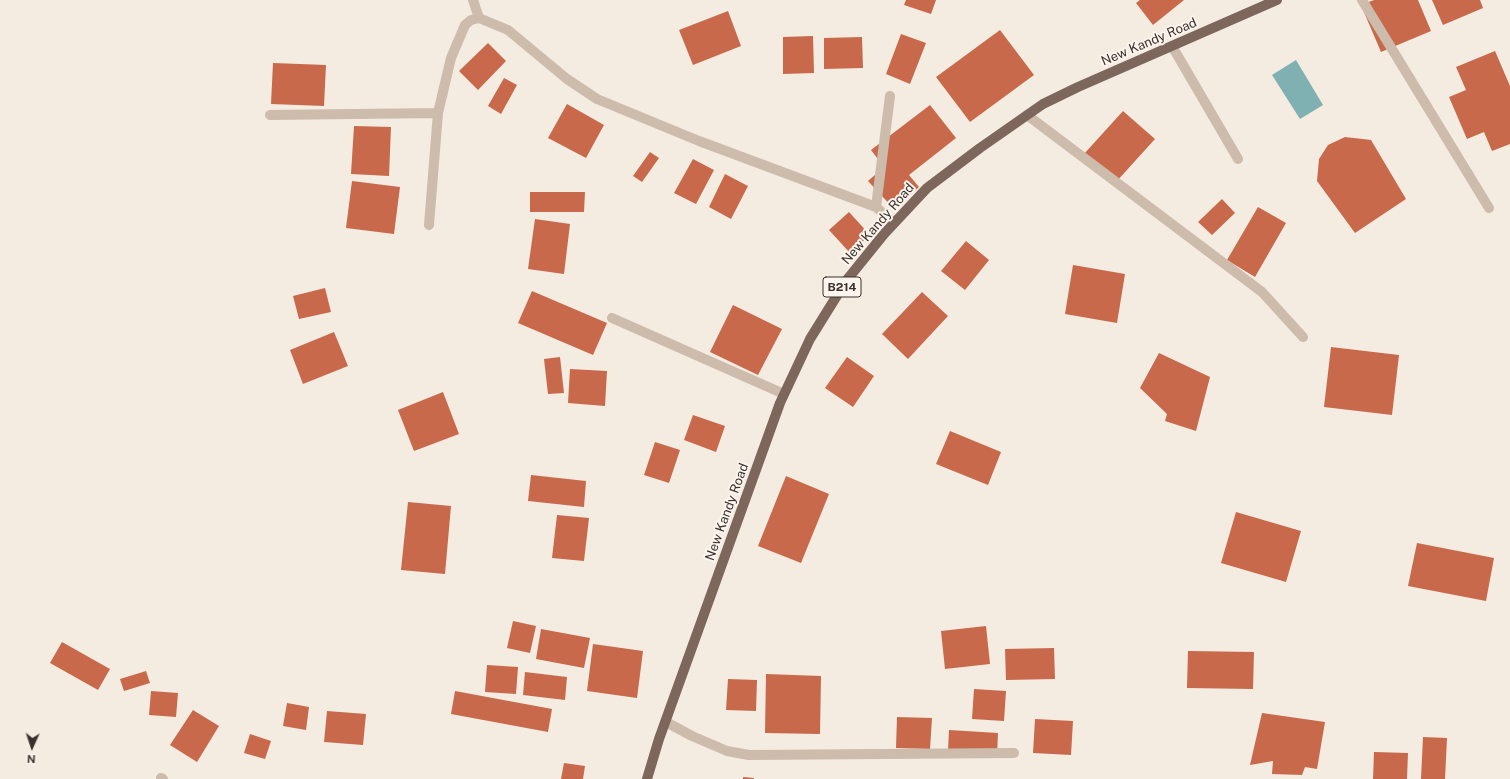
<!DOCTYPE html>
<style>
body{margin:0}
#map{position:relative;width:1510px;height:779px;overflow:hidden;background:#f4ebe1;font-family:"Public Sans",sans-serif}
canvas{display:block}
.north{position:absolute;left:12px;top:727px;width:40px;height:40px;-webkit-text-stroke:3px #fbf5ee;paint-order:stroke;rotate:183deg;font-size:11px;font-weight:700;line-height:16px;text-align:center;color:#3b302b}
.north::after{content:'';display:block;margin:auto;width:14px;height:18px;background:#3b302b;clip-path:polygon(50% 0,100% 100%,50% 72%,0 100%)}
</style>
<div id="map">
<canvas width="1510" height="779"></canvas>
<div class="north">N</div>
</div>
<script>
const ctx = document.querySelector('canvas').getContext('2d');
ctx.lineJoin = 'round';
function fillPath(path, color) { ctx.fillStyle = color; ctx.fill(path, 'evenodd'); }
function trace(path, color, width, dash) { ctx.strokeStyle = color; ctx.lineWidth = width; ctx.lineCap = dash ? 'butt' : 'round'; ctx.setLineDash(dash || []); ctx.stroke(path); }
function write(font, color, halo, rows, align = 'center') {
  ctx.font = font + ' "Public Sans",sans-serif'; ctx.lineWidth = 4; ctx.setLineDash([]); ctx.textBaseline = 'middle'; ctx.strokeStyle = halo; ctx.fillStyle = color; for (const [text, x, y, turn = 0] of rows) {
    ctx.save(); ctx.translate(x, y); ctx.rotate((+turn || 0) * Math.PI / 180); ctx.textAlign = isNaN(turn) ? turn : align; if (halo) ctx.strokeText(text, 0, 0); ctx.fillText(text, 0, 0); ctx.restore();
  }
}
const water = new Path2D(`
 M1296,60L1323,105L1300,119L1272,75Z`);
const building = new Path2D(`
 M906,0H936L931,14L904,5Z
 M1140,0H1184L1153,25L1136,3Z
 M1374,0H1418L1431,31L1381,52L1361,5Z
 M1432,0H1480L1483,8L1443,25Z
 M728,11L741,46L693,65L679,30Z
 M1000,30L1034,75L970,122L936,77Z
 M901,34L926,43L910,84L886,74Z
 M813,36L814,73L783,74V37Z
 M862,37L863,68L824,69V38Z
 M488,43L506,61L478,90L459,71Z
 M1495,51L1510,86V144L1492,151L1484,132L1467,139L1449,97L1466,90L1456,67Z
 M273,63L326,65L324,106L271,104Z
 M504,78L517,85L501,114L488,106Z
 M567,104L604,125L586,158L548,138Z
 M930,105L956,138L909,175L919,187L894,209L868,181L884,167L871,150Z
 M1123,111L1155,139L1116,182L1084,154Z
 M354,126L391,127L389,176L351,174Z
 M1345,137L1371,140L1406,199L1355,233L1317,181L1319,159L1328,145Z
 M650,152L659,158L642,182L633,176Z
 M693,159L714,170L696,204L674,193Z
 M725,174L748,186L731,219L709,207Z
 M352,181L400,187L394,234L346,228Z
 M530,192H585L584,212H530Z
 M1222,199L1235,213L1212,235L1198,222Z
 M1258,207L1286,223L1255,277L1227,260Z
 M849,212L870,235L850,253L829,230Z
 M535,219L570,224L564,274L528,269Z
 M966,241L989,260L965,290L941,271Z
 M1073,265L1125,274L1117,323L1065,314Z
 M325,288L331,312L299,319L293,296Z
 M532,291L607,323L593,355L518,323Z
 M922,292L948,316L908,359L882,334Z
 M733,305L782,329L758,375L710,352Z
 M334,332L348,366L303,384L290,350Z
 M1331,347L1399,355L1392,415L1324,407Z
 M1159,353L1210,377L1196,431L1165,421L1167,414L1140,388Z
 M560,357L564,393L548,394L544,359Z
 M847,357L874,376L853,407L825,388Z
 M570,369L607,371L605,406L568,403Z
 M443,392L459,434L414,451L398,410Z
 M693,415L725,426L716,452L684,440Z
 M950,431L1001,452L988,485L936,464Z
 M655,442L680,450L669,483L644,475Z
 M531,475L586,481L584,507L528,501Z
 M786,476L829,494L801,563L758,546Z
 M408,502L451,506L445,574L401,570Z
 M1236,512L1301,531L1286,582L1221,563Z
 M557,515L589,518L584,561L552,558Z
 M1417,543L1494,558L1486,601L1408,586Z
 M513,621L536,626L530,653L507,648Z
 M986,626L990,664L945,669L941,631Z
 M541,629L590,638L584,668L536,659Z
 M62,642L110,669L98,690L50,663Z
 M593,644L643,651L637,698L587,691Z
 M1054,648L1055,679L1006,680L1005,649Z
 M1188,651L1254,652L1253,689L1187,688Z
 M487,665L518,667L516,694L485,692Z
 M146,671L150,683L124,691L120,679Z
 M525,672L567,677L565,700L523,695Z
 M766,674L821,676L820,734L765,733Z
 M728,679L757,680L756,711L726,710Z
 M974,689L1006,691L1004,721L972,719Z
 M151,691L178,693L176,717L149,715Z
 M455,691L552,709L548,732L451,714Z
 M287,703L309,707L306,730L283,726Z
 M193,710L219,726L197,762L170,745Z
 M327,711L366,714L363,745L324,742Z
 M1262,713L1325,722L1317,769L1305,767L1302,775L1272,774L1273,761L1250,765Z
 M897,717L932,718L930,749L896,748Z
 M1035,719L1073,721L1071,755L1033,753Z
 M949,730L998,733L997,754L948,751Z
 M250,734L271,741L265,759L244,753Z
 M1423,737L1447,738L1445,779H1421Z
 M1374,752L1408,753L1407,779H1373Z
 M564,763L585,766L583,779H561Z
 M743,777L754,778V779H743Z`);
const minor = new Path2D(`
 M473,0L479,18
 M1362,0L1489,208
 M1172,46L1238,159
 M890,96L876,207L894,223
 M270,115L438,113
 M1027,115L1262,292L1303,337
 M429,225L438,113L451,58L465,25L471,20L479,18L508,30L567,79L597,99L699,141L876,207
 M612,318L784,394
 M666,722L692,736L727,751L749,755L1014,753
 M161,778L163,779`);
const major = new Path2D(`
 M647,779L659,739L780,403L810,339L846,281L884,234L927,188L980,148L1043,104L1078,87L1277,0`);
const shields = [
 [842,287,38]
];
const shieldNames = [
 ["B214",842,287]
];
const streetNames = [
 ["New Kandy Road",1149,42,-23],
 ["New Kandy Road",878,224,-49],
 ["New Kandy Road",727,512,-70]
];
fillPath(water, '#7fb0b2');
fillPath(building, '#c8694b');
trace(minor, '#cdbbac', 10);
trace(major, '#7d675c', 10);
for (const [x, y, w] of shields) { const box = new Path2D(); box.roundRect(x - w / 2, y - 10, w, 20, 3); ctx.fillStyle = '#fbf5ee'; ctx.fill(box); trace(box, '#3b302b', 1); }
write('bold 12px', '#3b302b', null, shieldNames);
write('13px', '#3b302b', '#fbf5ee', streetNames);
</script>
